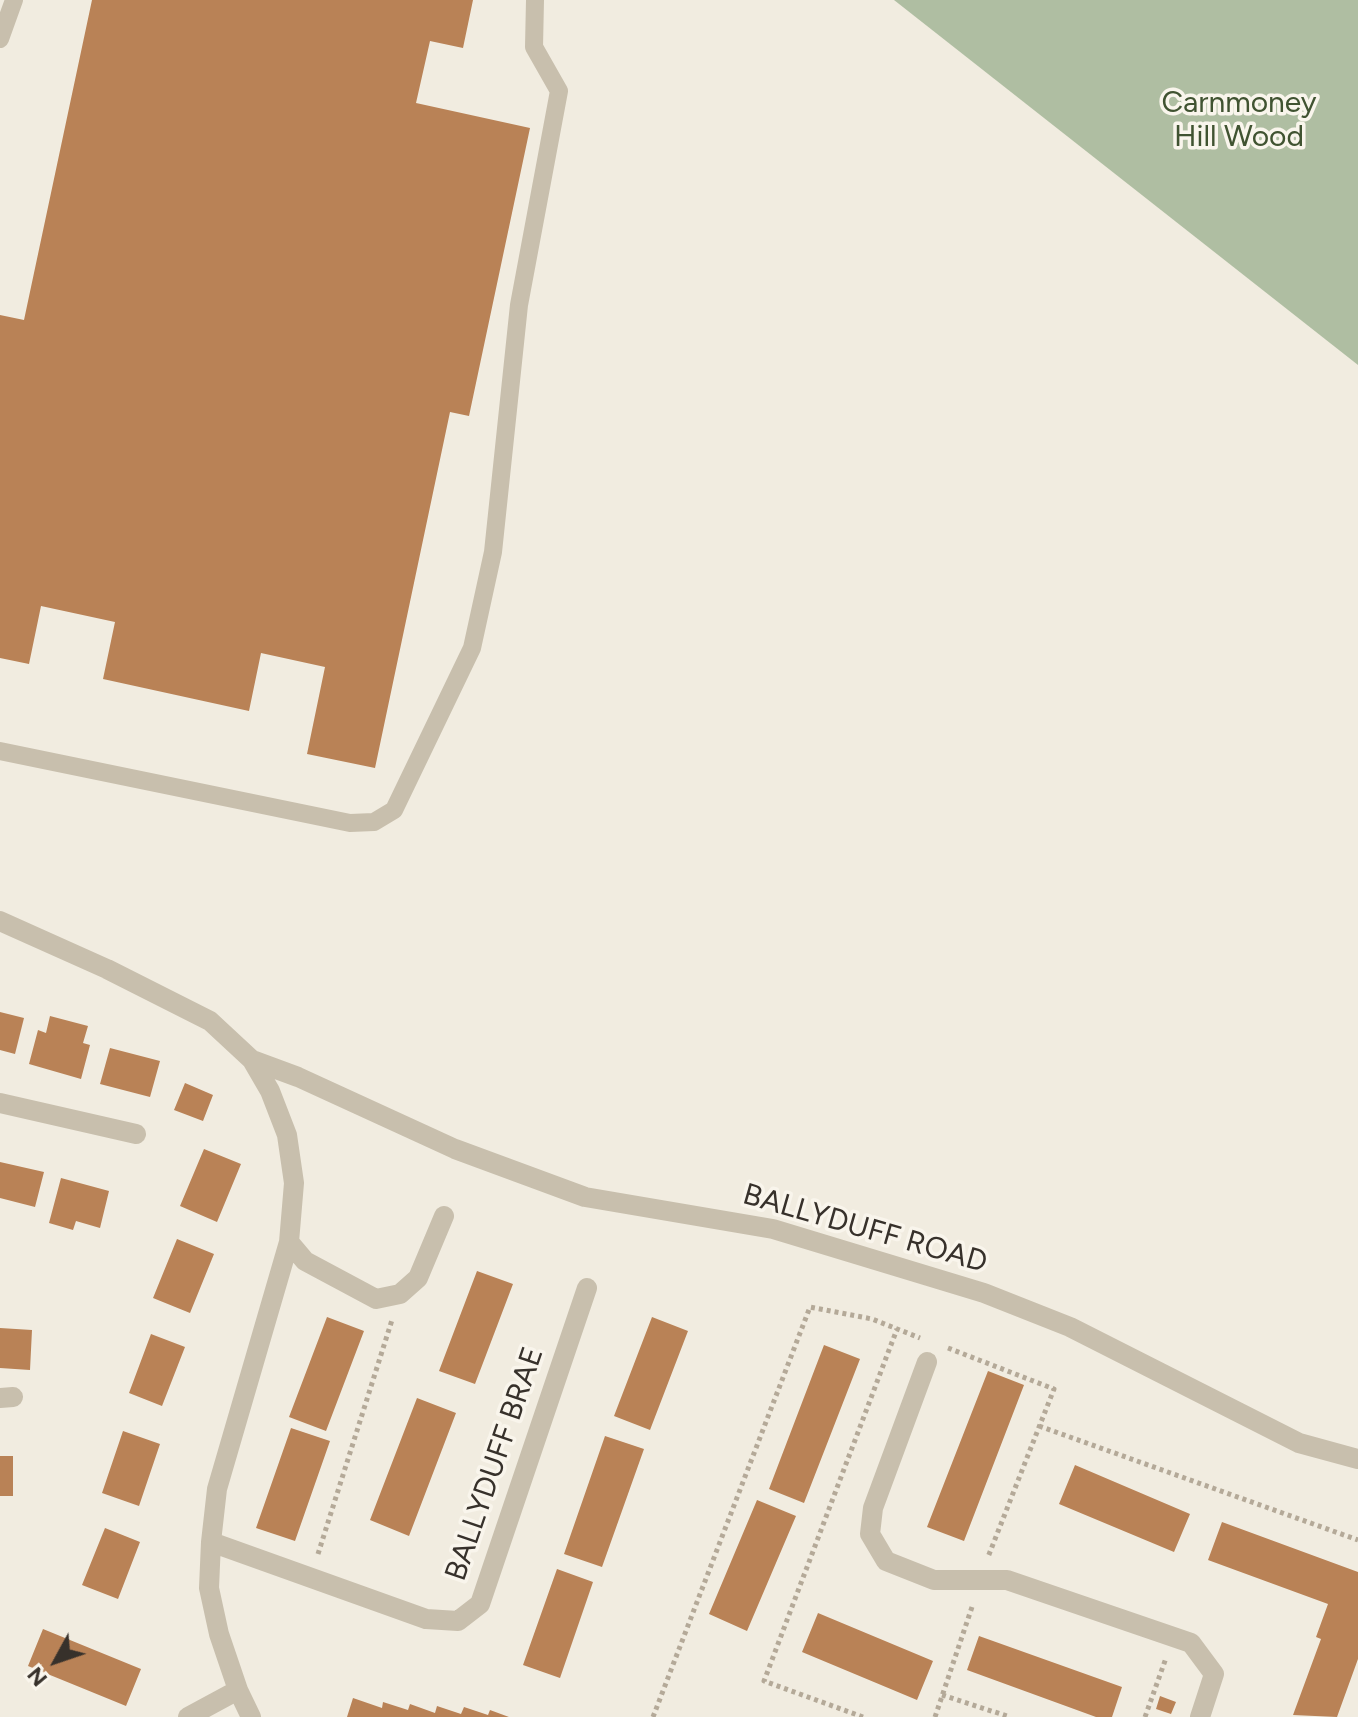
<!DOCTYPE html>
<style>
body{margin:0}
#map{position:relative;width:1358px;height:1717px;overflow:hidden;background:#f1ece0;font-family:Figtree,sans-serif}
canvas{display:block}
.north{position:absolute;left:16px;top:1621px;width:80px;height:80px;-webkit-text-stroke:6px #f9f5ec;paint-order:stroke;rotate:230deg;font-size:22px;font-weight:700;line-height:32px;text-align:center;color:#37312b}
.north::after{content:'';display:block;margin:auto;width:28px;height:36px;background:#37312b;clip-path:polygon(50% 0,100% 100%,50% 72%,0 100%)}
</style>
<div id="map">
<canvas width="1358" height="1717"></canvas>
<div class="north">N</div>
</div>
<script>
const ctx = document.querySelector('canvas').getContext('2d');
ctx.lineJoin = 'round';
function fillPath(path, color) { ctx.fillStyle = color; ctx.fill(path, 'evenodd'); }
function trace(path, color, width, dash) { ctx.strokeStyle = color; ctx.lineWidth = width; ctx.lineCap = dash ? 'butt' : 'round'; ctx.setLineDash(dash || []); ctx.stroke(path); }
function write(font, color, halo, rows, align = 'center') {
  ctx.font = font + ' Figtree,sans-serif'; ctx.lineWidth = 7; ctx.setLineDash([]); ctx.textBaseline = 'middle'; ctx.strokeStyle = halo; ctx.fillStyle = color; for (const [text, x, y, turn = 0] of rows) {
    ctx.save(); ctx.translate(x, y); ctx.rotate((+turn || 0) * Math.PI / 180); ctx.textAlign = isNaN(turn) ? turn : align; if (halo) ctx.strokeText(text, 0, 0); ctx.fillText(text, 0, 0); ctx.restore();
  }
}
const green = new Path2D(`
 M894,0H1358V365Z`);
const building = new Path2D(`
 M92,0H473L463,48L430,41L416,103L530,128L469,416L450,412L375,768L307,754L325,667L261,653L249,711L103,679L115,622L41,606L29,664L0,658V315L24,320Z
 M0,1012L24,1018L15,1054L0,1050Z
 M50,1016L88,1026L83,1043L90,1045L81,1079L29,1064L38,1030L46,1033Z
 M110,1048L160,1061L150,1097L100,1084Z
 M185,1083L213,1095L203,1121L174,1110Z
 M204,1149L241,1164L217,1222L180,1206Z
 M0,1162L44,1172L35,1207L0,1198Z
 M61,1178L109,1191L100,1228L76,1221L73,1230L49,1223Z
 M177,1239L214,1254L190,1313L153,1298Z
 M477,1271L513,1284L475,1384L439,1371Z
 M327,1317L364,1331L326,1431L289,1417Z
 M652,1317L688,1331L650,1430L614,1416Z
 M0,1328L32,1330L30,1370L0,1368Z
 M151,1334L185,1347L162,1406L129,1393Z
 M824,1345L860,1359L804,1503L769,1489Z
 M988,1371L1024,1385L964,1541L927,1527Z
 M417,1398L456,1413L409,1536L370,1520Z
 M291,1428L330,1441L295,1541L256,1528Z
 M123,1431L160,1444L139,1506L102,1493Z
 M605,1436L644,1449L602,1567L564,1554Z
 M0,1456H13V1496H0Z
 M1075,1465L1190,1514L1174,1552L1059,1504Z
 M757,1500L796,1516L747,1631L709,1614Z
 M1222,1522L1358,1572V1659L1337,1717L1293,1715L1321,1639L1316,1637L1328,1604L1208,1560Z
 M105,1528L140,1542L118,1599L82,1585Z
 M557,1569L593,1582L560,1678L523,1665Z
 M818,1613L933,1661L917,1700L802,1652Z
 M43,1629L141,1669L126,1706L28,1666Z
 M979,1636L1122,1687L1112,1717H1096L967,1670Z
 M1160,1696L1176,1702L1171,1714L1156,1709Z
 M353,1698L382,1708L383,1702L408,1710L410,1704L435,1713L437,1706L461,1714L464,1707L488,1715L490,1710L509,1717H347Z`);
const path = new Path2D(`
 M948,1348L1054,1389L988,1557
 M1039,1426L1358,1540
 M318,1554L392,1320
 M942,1695L1010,1717
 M653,1717L810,1307L872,1319L920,1338
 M863,1717L764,1681L897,1329
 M935,1717L973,1604
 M1145,1717L1166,1658`);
const service = new Path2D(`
 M0,39L14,0
 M0,751L350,823L374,822L394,810L472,648L493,552L519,305L559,91L534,47L535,0`);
const minor = new Path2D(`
 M0,921L107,969L210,1021L252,1060L270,1091L287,1135L294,1183L289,1242L217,1489L211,1542L209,1588L219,1634L238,1690L251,1717
 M252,1060L298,1077L455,1149L585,1197L773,1229L984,1293L1070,1327L1299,1443L1358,1459
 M0,1103L136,1134
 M289,1242L305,1261L376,1299L400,1294L418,1278L444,1216
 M927,1362L873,1508L870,1534L886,1561L934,1580H1007L1191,1643L1214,1674L1200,1717
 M0,1398L13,1397
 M211,1542L426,1619L458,1621L480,1604L587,1288
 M188,1717L238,1690`);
const parkNames = [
 ["Carnmoney",1239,103],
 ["Hill Wood",1239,137]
];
const streetNames = [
 ["BALLYDUFF ROAD",865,1229,16],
 ["BALLYDUFF BRAE",495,1464,-71]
];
fillPath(green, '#afbea2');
fillPath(building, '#b98256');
trace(path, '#b4a998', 5, [4, 4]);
trace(service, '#c8bfad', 18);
trace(minor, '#c8bfad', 20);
write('30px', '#405331', '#f9f5ec', parkNames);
write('30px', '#37312b', '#f9f5ec', streetNames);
</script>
